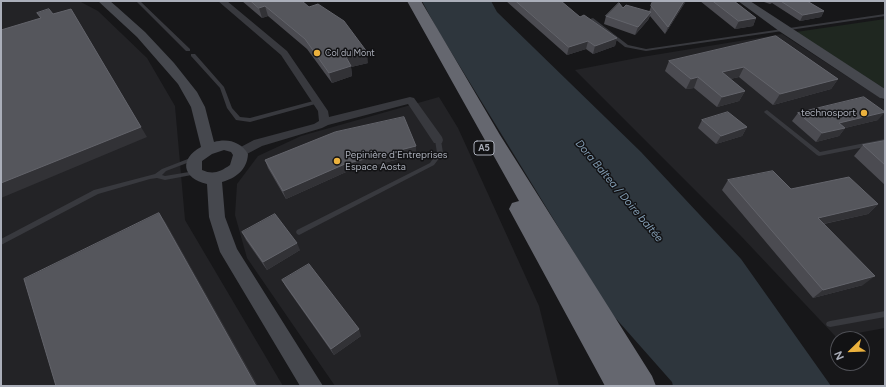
<!DOCTYPE html>
<meta charset="utf-8">
<style>
body{margin:0}
#map{position:relative;width:886px;height:387px;overflow:hidden;background:#171719;font-family:Figtree,sans-serif}
canvas{display:block}
.frame{position:absolute;inset:0;border:2px solid #aaaeb9;pointer-events:none}
.north{position:absolute;left:830px;top:331px;width:40px;height:40px;box-sizing:border-box;background:#121214;border:1px solid #4f5056;border-radius:50%;rotate:247deg;font-size:11px;font-weight:700;line-height:16px;text-align:center;color:#aaaeb9}
.north::after{content:'';display:block;margin:auto;width:14px;height:18px;background:#ebb13d;clip-path:polygon(50% 0,100% 100%,50% 72%,0 100%)}
</style>
<div id="map">
<canvas width="886" height="387"></canvas>
<div class="frame"></div>
<div class="north">N</div>
</div>
<script>
const ctx = document.querySelector('canvas').getContext('2d');
ctx.lineJoin = 'round';
function fillPath(path, color) { ctx.fillStyle = color; ctx.fill(path, 'evenodd'); }
function trace(path, color, width, dash) { ctx.strokeStyle = color; ctx.lineWidth = width; ctx.lineCap = dash ? 'butt' : 'round'; ctx.setLineDash(dash || []); ctx.stroke(path); }
function write(font, color, halo, rows, align = 'center') {
  ctx.font = font + ' Figtree,sans-serif'; ctx.lineWidth = 3; ctx.setLineDash([]); ctx.textBaseline = 'middle'; ctx.strokeStyle = halo; ctx.fillStyle = color; for (const [text, x, y, turn = 0] of rows) {
    ctx.save(); ctx.translate(x, y); ctx.rotate((+turn || 0) * Math.PI / 180); ctx.textAlign = isNaN(turn) ? turn : align; if (halo) ctx.strokeText(text, 0, 0); ctx.fillText(text, 0, 0); ctx.restore();
  }
}
const built = new Path2D(`
 M1,1H79L98,11L147,58L175,106L185,220L283,386H1Z
 M782,34L885,101V328L836,337L740,235L575,70L642,57Z
 M439,97L458,128L539,306L559,386H335L247,258L235,215L237,184L258,156L301,136Z`);
const green = new Path2D(`
 M885,19V89L796,32Z`);
const water = new Path2D(`
 M422,1H491L497,12L641,152L741,259L831,386H673L672,382L611,313L437,29Z`);
const lane = new Path2D(`
 M136,1H140L190,49V51H186Z
 M885,14V16L646,51L625,47L590,19L593,18L628,45L646,49Z
 M191,54H195L224,87L232,108L240,117L250,118L317,100L320,102L319,103L250,122L236,120L227,108L220,88L191,56Z
 M767,110L820,152L885,139V143L819,156L817,155L765,113L764,112L765,111Z
 M438,138L441,140L443,153L434,165L301,234L299,235L297,234L296,232L297,230L430,163L437,153L435,140Z
 M193,157L195,158L196,159L195,160L166,171L162,175L165,176L195,171L197,172L198,173L197,174L165,180L157,178L150,179L98,194L1,245V239L94,190L155,174L162,169Z
 M885,311V317L830,327L827,326L826,324L827,322L830,321Z`);
const street = new Path2D(`
 M218,1H227L287,51L328,111L329,117L410,97L414,98L442,137L443,140L442,143H434L408,104L328,125L322,128L262,146L245,155H237L235,152L237,149L254,140L314,124L319,121L318,111L281,55Z`);
const secondary = new Path2D(`
 M98,1H110L117,7L145,32L174,63L197,92L205,107L214,142C228,138 241,142 248,154C247,170 236,178 222,182L225,217L237,249L323,386H300L220,252L209,217L207,184C182,178 179,159 201,147L191,107L178,84L137,37ZM224,150L231,152L233,155L230,165C220,172 213,175 202,170V161L212,154Z
 M738,1H750L885,89V99L880,98L779,31Z`);
const highway = new Path2D(`
 M407,1H421L500,135L652,376L656,386H605L509,209L512,203L519,201Z`);
const wall = new Path2D(`
 M242,1H302L368,63L351,67L352,76L332,83L307,49L268,16L262,18Z
 M506,1H561L580,17L617,38L615,46L593,54L586,49L567,55Z
 M653,1H686L665,34L650,16L648,20L635,35L604,24L606,16L649,12Z
 M700,1H734L756,18L753,26L735,29Z
 M761,1H807L824,11L821,17L800,21L772,3L770,4Z
 M776,36L838,79L831,89L773,105L739,77L730,79L745,91L739,101L717,107L694,88L686,89L665,71L669,61Z
 M798,113L878,120L845,128L839,136L816,142L792,121Z
 M702,120L747,127L742,136L716,144L698,128Z
 M885,141V185L854,156L863,145Z
 M416,146V155L346,172L286,199L268,168L265,160Z
 M728,180L791,189L878,204L868,214L824,224L863,285L813,298L722,190Z
 M242,232L300,250L267,270L246,240Z
 M282,280L361,336L334,355L286,287Z`);
const shadedWall = new Path2D(`
 M684,1H686L665,34L668,27Z
 M265,6L268,16L262,18L259,8Z
 M71,9L147,137L1,198V183Z
 M824,11L821,17L800,21L803,15Z
 M651,12L648,20L635,35L638,27Z
 M756,18L753,26L735,29L739,21Z
 M617,38L615,46L593,54L595,46Z
 M588,41L586,49L567,55L569,47Z
 M367,52L368,63L351,67L352,76L332,83L329,73L346,57Z
 M744,67L739,77L717,82L722,72Z
 M698,77L694,88L686,89L691,79Z
 M838,79L831,89L773,105L780,94Z
 M745,91L739,101L717,107L722,97Z
 M885,112L878,120L845,128L839,136L816,142L822,133L839,123Z
 M747,127L742,136L716,144L721,136Z
 M416,146V155L346,172L286,199L283,191L345,164Z
 M878,204L868,214L809,227L818,218Z
 M159,213L166,223L258,386H256Z
 M297,243L300,250L267,270L263,262Z
 M875,276L863,285L813,298L823,290Z
 M359,329L361,336L334,355L331,349Z`);
const building = new Path2D(`
 M251,1H302L309,7L318,4L344,21L367,52L346,57L351,66L329,73L305,39L265,6L259,8Z
 M516,1H561L580,17L584,15L617,38L595,46L588,41L569,47Z
 M653,1H684L668,27L651,6Z
 M713,1H734L756,18L739,21Z
 M781,1H807L824,11L803,15Z
 M619,3L623,8L626,5L651,12L638,27L606,16Z
 M49,9L53,14L71,9L141,127L1,183V30L41,18L37,13Z
 M776,36L838,79L780,94L744,67L722,72L745,91L722,97L698,77L691,79L669,61Z
 M864,97L885,112L839,123L845,128L822,133L798,113Z
 M728,112L747,127L721,136L702,120Z
 M404,117L416,146L345,164L283,191L265,160L335,132Z
 M885,141V165L863,145Z
 M773,171L791,189L849,177L878,204L818,218L875,276L823,290L728,180Z
 M159,213L256,386H56L24,279Z
 M275,214L297,243L263,262L242,232Z
 M309,264L359,329L331,349L282,280Z`);
const markers = [
 [317,53,4,"#ebb13d"],
 [864,113,4,"#ebb13d"],
 [337,161,4,"#ebb13d"]
];
const farPoinames = [
 ["Col du Mont",325,53]
];
const shields = [
 [484,148,20]
];
const shieldNames = [
 ["A5",484,148]
];
const poiNames = [
 ["technosport",856,113],
 ["Pepinière d'Entreprises",345,155,"left"],
 ["Espace Aosta",345,167,"left"]
];
const waterNames = [
 ["Dora Baltea / Doire baltée",619,191,50]
];
fillPath(built, '#232326');
fillPath(green, '#1f2720');
fillPath(water, '#2e363d');
fillPath(lane, '#38393e');
fillPath(street, '#38393e');
fillPath(secondary, '#46484e');
fillPath(highway, '#65676f');
fillPath(wall, '#4b4b51');
fillPath(shadedWall, '#323236');
fillPath(building, '#55565c');
trace(building, '#63646b', 1);
for (const [x, y, r, color] of markers) { const dot = new Path2D(); dot.arc(x, y, r, 0, 2 * Math.PI); ctx.fillStyle = color; ctx.fill(dot); trace(dot, '#121214', 1.5); }
write('9px', '#aaaeb9', '#121214', farPoinames, 'left');
for (const [x, y, w] of shields) { const box = new Path2D(); box.roundRect(x - w / 2, y - 7, w, 14, 3); ctx.fillStyle = '#121214'; ctx.fill(box); trace(box, '#aaaeb9', 1); }
write('bold 9px', '#aaaeb9', null, shieldNames);
write('10px', '#aaaeb9', '#121214', poiNames, 'right');
write('italic 11px', '#829cb2', '#121214', waterNames);
</script>
